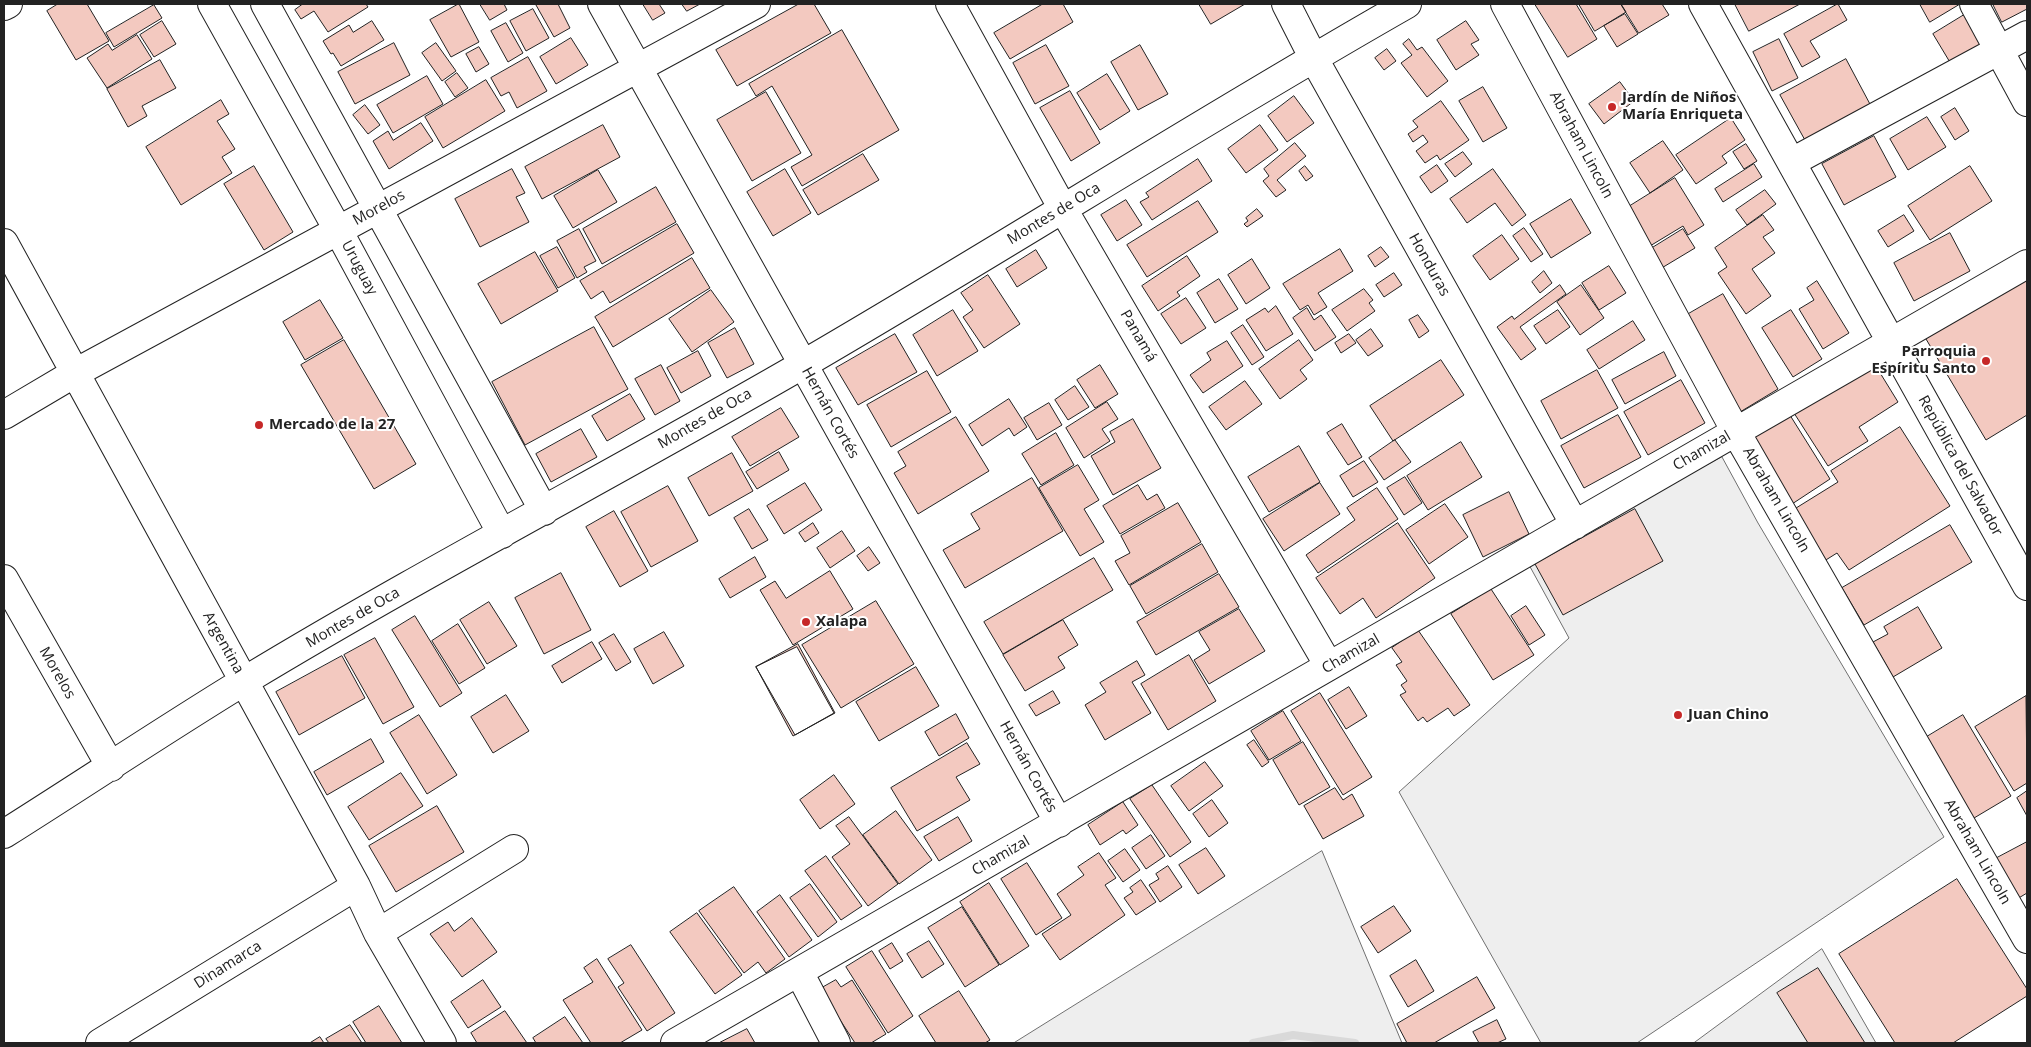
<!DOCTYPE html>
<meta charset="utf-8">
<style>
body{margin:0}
#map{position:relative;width:2031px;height:1047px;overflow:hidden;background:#fff;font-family:"Open Sans",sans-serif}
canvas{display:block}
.frame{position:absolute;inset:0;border:5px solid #222;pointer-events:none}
</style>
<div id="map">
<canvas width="2031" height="1047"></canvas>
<div class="frame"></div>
</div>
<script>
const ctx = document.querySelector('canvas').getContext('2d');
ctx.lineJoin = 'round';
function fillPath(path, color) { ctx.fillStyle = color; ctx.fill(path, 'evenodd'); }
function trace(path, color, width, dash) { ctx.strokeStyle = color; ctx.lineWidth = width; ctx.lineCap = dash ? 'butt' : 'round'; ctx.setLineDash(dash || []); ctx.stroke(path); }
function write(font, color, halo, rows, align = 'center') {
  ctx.font = font + ' "Open Sans",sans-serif'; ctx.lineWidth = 4; ctx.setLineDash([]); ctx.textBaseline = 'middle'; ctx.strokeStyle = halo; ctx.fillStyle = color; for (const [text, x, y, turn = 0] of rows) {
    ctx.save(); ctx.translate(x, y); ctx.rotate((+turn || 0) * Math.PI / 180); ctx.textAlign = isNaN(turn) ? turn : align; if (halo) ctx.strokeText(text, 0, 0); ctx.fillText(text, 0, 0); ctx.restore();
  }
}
const green = new Path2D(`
 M1722,457L1758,523L1944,837L1637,1043H1541L1399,792L1569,638L1528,563Z
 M1322,851L1402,1043H1014Z
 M1822,949L1876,1043H1694Z`);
const stream = new Path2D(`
 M1253,1043L1293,1035L1355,1043`);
const building = new Path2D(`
 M58,4H87L109,41L76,60L47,11Z
 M303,4H366L368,7L328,32L314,11L301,19L295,10Z
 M459,4L479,42L451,57L430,20Z
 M480,4H504L507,10L490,20Z
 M538,4H558L570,28L554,37L536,5Z
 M643,4H659L665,13L653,20Z
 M682,4H700L687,11Z
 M799,4H814L831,33L737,86L716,50Z
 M1043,4H1063L1073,22L1010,59L994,33Z
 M1199,4H1245L1211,24Z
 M1535,4H1576L1597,39L1568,57Z
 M1579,4H1621L1626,12L1595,31Z
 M1621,4H1662L1669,15L1639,33Z
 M1735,4H1800L1749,31Z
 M1838,4L1847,20L1810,41L1820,57L1802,67L1784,34Z
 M1920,4H1960L1930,22Z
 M1993,4H2027V9L2002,22Z
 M154,5L162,18L114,47L106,33Z
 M533,9L549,38L526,51L510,21Z
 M1969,12L1987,42L1951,64L1933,34Z
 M1625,14L1638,34L1617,47L1604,26Z
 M162,21L176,44L154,57L140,35Z
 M372,21L384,40L341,66L333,53L331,54L323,41L349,25L353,32Z
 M1466,21L1479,40L1471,44L1479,55L1456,70L1437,40Z
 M506,23L523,53L508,62L491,31Z
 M842,30L899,130L802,186L791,167L812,155L772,86L756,96L749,84Z
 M137,35L152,59L107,88L87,58L108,44L112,50Z
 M571,38L588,65L556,84L540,57Z
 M1409,39L1417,50L1422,47L1448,81L1427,97L1401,63L1412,55L1403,44Z
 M1779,39L1798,78L1772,91L1753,52Z
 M394,43L410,75L355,104L338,72Z
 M436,43L456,71L442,81L422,53Z
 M1046,45L1069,86L1035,104L1013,63Z
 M1140,45L1168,94L1138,110L1111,62Z
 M479,47L489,64L476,72L466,54Z
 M1387,49L1396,61L1384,70L1375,58Z
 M528,57L547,91L517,108L509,92L501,96L491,78Z
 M1846,59L1871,106L1806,142L1780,95Z
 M160,60L176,88L142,106L147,116L128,127L107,89Z
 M457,73L468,88L455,97L445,82Z
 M1107,74L1130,111L1100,130L1077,93Z
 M427,76L443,104L393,133L377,105Z
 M486,80L505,111L443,148L425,117Z
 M1620,82L1634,101L1604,124L1589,104Z
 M1483,87L1507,128L1483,142L1459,101Z
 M1070,91L1100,143L1071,161L1040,108Z
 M766,92L801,153L752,181L717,120Z
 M1294,96L1314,123L1287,142L1268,116Z
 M221,100L229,114L217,121L235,149L222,157L232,173L181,205L146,147Z
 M1441,101L1469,140L1440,160L1437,155L1425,163L1416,151L1428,142L1423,135L1413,142L1408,134L1418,127L1413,121Z
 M365,105L380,125L368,134L353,115Z
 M1955,108L1969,131L1955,140L1941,117Z
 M1927,117L1946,147L1908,170L1890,139Z
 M1731,118L1745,140L1722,156L1727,163L1696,184L1676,155Z
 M421,123L433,141L389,169L373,141L388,131L393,140Z
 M603,125L620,157L542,199L525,167Z
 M1260,125L1278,150L1246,173L1228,149Z
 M1874,136L1896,177L1844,205L1822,164Z
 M1663,141L1683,170L1650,193L1630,163Z
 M1295,143L1306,156L1277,180L1286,190L1276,197L1263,181L1269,176L1264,169Z
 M1746,144L1757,161L1744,169L1733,152Z
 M1463,152L1472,164L1455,177L1445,164Z
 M863,154L879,180L818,215L803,190Z
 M1198,159L1212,181L1152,220L1140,202L1149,197L1146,193Z
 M1754,164L1762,177L1723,202L1715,189Z
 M1437,165L1448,181L1431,193L1420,177Z
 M254,166L293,232L264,250L224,184Z
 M1305,166L1313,176L1306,181L1299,171Z
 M1970,166L1992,201L1930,240L1908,206Z
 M512,169L525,193L516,197L529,222L480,247L455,199Z
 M785,169L811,213L773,236L747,192Z
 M1493,169L1526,215L1512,226L1495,203L1467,223L1450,199Z
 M598,170L617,202L573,228L554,196Z
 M1675,178L1704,225L1688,235L1683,226L1645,249L1622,211Z
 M656,187L676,222L602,264L583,229Z
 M1765,190L1776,204L1747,225L1736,210Z
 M1571,199L1591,233L1551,258L1530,224Z
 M1126,200L1142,225L1117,241L1101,215Z
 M1198,201L1218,232L1147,277L1127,245Z
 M1257,209L1263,216L1247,227L1244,224L1248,221L1246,218Z
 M1763,215L1774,230L1763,237L1775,253L1752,269L1771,296L1746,314L1718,273L1727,267L1715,248Z
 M1904,215L1914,231L1888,247L1878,231Z
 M677,224L694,253L610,303L603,291L591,299L580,281Z
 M1524,228L1543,254L1531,262L1513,236Z
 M579,229L596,261L584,267L587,272L577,278L557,241Z
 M1683,229L1695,248L1660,269L1649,250Z
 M1950,233L1970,271L1914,301L1894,263Z
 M1502,235L1519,259L1490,280L1473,256Z
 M557,247L575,278L558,288L540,256Z
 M1381,247L1389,257L1375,267L1368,256Z
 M1340,249L1353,271L1318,293L1327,307L1314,315L1308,305L1300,310L1283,284Z
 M1036,250L1047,268L1017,287L1006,269Z
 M535,252L558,291L501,324L478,284Z
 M1187,256L1200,276L1177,292L1180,296L1158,311L1142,286Z
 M692,258L710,288L613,347L595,317Z
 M1252,259L1270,288L1246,304L1228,275Z
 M1609,266L1626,293L1599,310L1582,283Z
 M1544,271L1552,283L1540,293L1532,282Z
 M1394,273L1402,285L1384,297L1376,285Z
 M988,275L1020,324L984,348L963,317L973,310L961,293Z
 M2027,278V415L1986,440L1926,339Z
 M1219,279L1238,309L1215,323L1197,293Z
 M1817,281L1849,333L1823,349L1799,309L1814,300L1807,288Z
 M1560,285L1566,294L1520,327L1536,349L1521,360L1497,327L1512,316L1514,319Z
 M1581,285L1604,318L1580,335L1557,302Z
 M1364,289L1373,300L1369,303L1375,311L1347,331L1332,310Z
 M711,290L734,322L692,352L669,319Z
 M1723,294L1778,389L1740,412L1685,316Z
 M1186,298L1206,328L1181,344L1161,314Z
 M320,300L343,338L305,360L283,322Z
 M1276,306L1293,334L1266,351L1246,320L1265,308L1268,312Z
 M1307,308L1314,320L1321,315L1336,337L1315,351L1293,318Z
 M953,310L978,351L937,376L913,335Z
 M1558,310L1570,327L1546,344L1534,326Z
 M1791,310L1822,359L1793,377L1762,328Z
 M1418,315L1429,331L1419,338L1409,320Z
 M1633,321L1645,340L1599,369L1587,350Z
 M1243,325L1264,357L1252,365L1231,333Z
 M594,327L628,389L525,445L492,382Z
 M735,328L754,364L727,378L708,343Z
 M1371,329L1383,346L1368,356L1356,340Z
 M895,334L917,372L858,405L836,368Z
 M1349,334L1356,343L1341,353L1335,343Z
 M344,340L416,464L374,489L301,365Z
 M1299,340L1313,360L1300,370L1307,379L1280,399L1259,369Z
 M1227,341L1243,366L1203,393L1190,375L1211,360L1207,353Z
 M698,351L711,376L681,393L667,368Z
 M1664,352L1676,376L1625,404L1612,380Z
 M1441,360L1464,395L1393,441L1370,406Z
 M1874,363L1898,402L1859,427L1868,441L1828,466L1794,413Z
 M661,365L680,401L655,415L635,379Z
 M1100,365L1118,394L1095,408L1077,380Z
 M1597,370L1618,408L1561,439L1541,401Z
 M927,371L951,412L891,447L867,405Z
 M1681,380L1705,423L1648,455L1624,412Z
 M1245,381L1262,404L1226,430L1209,407Z
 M1075,386L1089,407L1068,420L1055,400Z
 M630,394L645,419L607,441L592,416Z
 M1009,399L1027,427L1014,436L1009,428L982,446L969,425Z
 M1107,402L1118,419L1102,429L1110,441L1084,458L1066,428Z
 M1049,403L1062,425L1037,440L1024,418Z
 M781,408L799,437L750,466L732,437Z
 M1788,412L1830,479L1792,504L1749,436Z
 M1618,415L1641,457L1584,488L1561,446Z
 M956,417L989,471L918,514L894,473L906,466L898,452Z
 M1133,419L1161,468L1113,495L1091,456L1115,442L1110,432Z
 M1342,424L1362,457L1348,465L1327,433Z
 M1900,427L1950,506L1849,570L1837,553L1821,563L1788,513L1838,482L1831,471Z
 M581,429L597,457L551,482L536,454Z
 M1056,433L1074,465L1041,485L1022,454Z
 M1395,440L1411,462L1384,480L1369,458Z
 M1461,442L1482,477L1428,510L1407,476Z
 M1299,446L1320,482L1269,512L1248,477Z
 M779,452L789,470L757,489L746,472Z
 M732,453L753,491L709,516L688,478Z
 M1364,461L1378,482L1353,497L1340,476Z
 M1078,465L1099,500L1084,509L1104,542L1080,556L1039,488Z
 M1405,477L1422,503L1404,515L1387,488Z
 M1032,478L1063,531L965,588L943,550L980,529L971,514Z
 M805,483L822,510L784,534L767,506Z
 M1320,483L1340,514L1284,551L1263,519Z
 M1138,485L1147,500L1157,494L1165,508L1120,534L1103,506Z
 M668,486L698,541L651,567L621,512Z
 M1377,488L1398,519L1318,573L1306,555L1355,520L1347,508Z
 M1509,492L1529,534L1483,557L1463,515Z
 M1178,503L1201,542L1129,585L1115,561L1130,553L1121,536Z
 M1445,504L1468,537L1429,564L1406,530Z
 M749,509L768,540L752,549L734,518Z
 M1635,509L1663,561L1563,615L1535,564Z
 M614,511L648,571L620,587L586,527Z
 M813,523L819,533L805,542L799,533Z
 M1398,523L1435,578L1376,618L1363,598L1340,614L1316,578Z
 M1950,525L1972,562L1864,625L1842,588Z
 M842,531L855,551L830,568L817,548Z
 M1202,544L1218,572L1146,614L1130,586Z
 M869,547L880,563L868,571L857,556Z
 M755,557L766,577L730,598L719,579Z
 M1094,558L1113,590L1003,654L984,622Z
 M830,571L853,609L793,645L760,590L775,581L786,598Z
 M561,573L591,630L544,654L515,598Z
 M1219,574L1239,607L1156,655L1137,622Z
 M1491,589L1534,655L1493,680L1451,614Z
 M876,601L914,664L841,708L802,645Z
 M489,602L517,646L487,664L460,620Z
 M1526,606L1545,635L1529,645L1511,616Z
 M1918,607L1942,648L1893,677L1873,642L1888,634L1884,627Z
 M1239,609L1265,651L1209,684L1194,660L1210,650L1199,632Z
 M415,616L462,693L440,707L392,630Z
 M1063,620L1078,645L1058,657L1065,668L1025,691L1003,655Z
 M458,624L485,668L459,684L432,641Z
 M1418,630L1470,705L1454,716L1448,708L1427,722L1423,717L1418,721L1400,695L1406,692L1401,685L1407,681L1396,665L1402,662L1392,648Z
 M664,632L684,666L653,684L634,649Z
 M614,634L631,662L616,671L599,643Z
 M375,638L414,707L383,724L344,655Z
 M592,642L602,659L562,683L552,666Z
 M798,644L835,713L793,736L756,667Z
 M797,647L834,713L795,735L756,667Z
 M1189,655L1216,701L1168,730L1141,684Z
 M342,656L365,698L299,735L276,692Z
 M1137,661L1145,675L1132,682L1151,713L1105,740L1085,705L1106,692L1100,683Z
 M916,667L939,706L879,741L856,702Z
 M1349,687L1367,716L1346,729L1328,700Z
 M1053,691L1060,703L1036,716L1029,705Z
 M1320,693L1372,777L1343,795L1291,711Z
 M506,695L529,731L493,753L471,717Z
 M2026,696L2027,783L2014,791L1975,727Z
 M1283,711L1301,741L1269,760L1251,731Z
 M956,714L969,738L939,756L925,732Z
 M419,715L457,775L427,794L390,733Z
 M1963,715L2011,796L1969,821L1920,741Z
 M371,739L384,762L327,795L314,772Z
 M1254,740L1269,762L1262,767L1247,745Z
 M1303,742L1330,787L1299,805L1273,760Z
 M967,743L980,764L956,777L970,800L917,831L891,788Z
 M1205,762L1223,786L1189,811L1171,786Z
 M401,773L423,806L369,840L348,807Z
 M834,775L855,804L820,829L800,800Z
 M1152,785L1191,842L1170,857L1130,799Z
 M1335,788L1343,800L1352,794L1364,816L1323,839L1304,806Z
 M2027,791V816L2017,798Z
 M1212,800L1228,823L1209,837L1193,814Z
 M1123,802L1138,825L1126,834L1123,830L1100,845L1088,825Z
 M437,806L464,852L396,892L369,846Z
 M896,811L932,860L899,884L863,835Z
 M849,817L898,884L868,906L832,857L850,844L836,826Z
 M958,817L972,841L939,861L924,837Z
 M1151,835L1165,856L1146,869L1132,848Z
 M2027,842V893L2017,899L1995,859Z
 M1206,848L1225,876L1198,894L1179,865Z
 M1125,849L1140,870L1123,882L1108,861Z
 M1099,853L1116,878L1105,885L1125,915L1060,960L1042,934L1071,915L1057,894L1084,875L1078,867Z
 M826,856L862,906L841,920L805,871Z
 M1027,863L1062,918L1036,935L1001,879Z
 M1168,866L1182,887L1160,902L1149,885L1159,879L1156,874Z
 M1957,879L2027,989V996L1953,1043H1895L1839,954Z
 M1141,880L1156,902L1136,915L1124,898L1133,892L1130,888Z
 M989,883L1029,946L1000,965L960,902Z
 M810,884L837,922L818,937L790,898Z
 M734,887L785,959L766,973L758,962L744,973L699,911Z
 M780,895L812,940L789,957L757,912Z
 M1394,906L1411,931L1378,953L1361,927Z
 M962,907L999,965L965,987L928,928Z
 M697,913L742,975L715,994L670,932Z
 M472,918L497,952L462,977L430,934L448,922L454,931Z
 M929,941L944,964L922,978L907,954Z
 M892,943L903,961L890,969L879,951Z
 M631,945L675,1013L647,1031L618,987L624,983L608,959Z
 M872,951L913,1016L888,1033L846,967Z
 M597,959L642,1030L620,1043H591L563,1000L593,982L584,968Z
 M1416,960L1434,991L1408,1007L1390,976Z
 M1818,968L1865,1043H1808L1777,993Z
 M1477,977L1495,1008L1434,1043H1407L1397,1024Z
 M483,980L501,1007L468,1028L451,1002Z
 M836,980L841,987L852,980L886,1034L871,1043H855L820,989Z
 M959,991L990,1040L985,1043H936L919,1016Z
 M379,1006L402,1043H366L353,1022Z
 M505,1011L527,1043H477L471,1033Z
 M565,1017L583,1043H536L533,1038Z
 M1497,1020L1506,1039L1497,1043H1479L1473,1032Z
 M350,1025L362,1043H329L326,1039Z
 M747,1029L755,1043H719Z
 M320,1037L324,1043H310Z`);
const minor = new Path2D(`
 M212,4L338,230L502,534
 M265,4L544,511
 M602,4L1059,823
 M950,4L1063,209L1329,666
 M1286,4L1313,57L1575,525
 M1505,4L1736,432L2027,939
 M1703,4L2027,586
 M1974,4L2027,102
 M4,6L8,4
 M1792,162L2027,35
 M4,243L356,886L378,933L442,1043
 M4,415L75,373L756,4
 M4,579L111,767
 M4,834C85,783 164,730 246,680C428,570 617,472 802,365C1005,247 1203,120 1407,4
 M378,933L514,849
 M799,972L836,1043
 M100,1043L356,886
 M675,1043L2027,264`);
const markers = [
 [1612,107,5,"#c62828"],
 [1986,361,5,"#c62828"],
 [259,425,5,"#c62828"],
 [806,622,5,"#c62828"],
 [1678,715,5,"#c62828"]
];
const poiNames = [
 ["Jardín de Niños",1622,98],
 ["María Enriqueta",1622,115],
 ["Parroquia",1976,352,"right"],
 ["Espíritu Santo",1976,369,"right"],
 ["Mercado de la 27",269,425],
 ["Xalapa",816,622],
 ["Juan Chino",1688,715]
];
const streetNames = [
 ["Abraham Lincoln",1581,145,62],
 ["Morelos",379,208,-29],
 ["Montes de Oca",1054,214,-31],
 ["Honduras",1429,265,61],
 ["Uruguay",359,268,62],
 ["Panamá",1138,336,60],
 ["Hernán Cortés",830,413,61],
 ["Montes de Oca",705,419,-30],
 ["Chamizal",1702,451,-30],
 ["República del Salvador",1960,466,61],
 ["Abraham Lincoln",1776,500,60],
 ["Montes de Oca",353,618,-30],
 ["Argentina",223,643,61],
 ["Chamizal",1351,654,-30],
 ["Morelos",57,673,60],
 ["Hernán Cortés",1028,767,61],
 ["Abraham Lincoln",1977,852,60],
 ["Chamizal",1001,856,-30],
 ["Dinamarca",228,965,-32]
];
fillPath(green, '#eee');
trace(green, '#6f6f6f', 1);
trace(stream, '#d9d9d9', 8);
fillPath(building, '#f3c9c0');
trace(building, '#222', 1);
trace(minor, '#222', 30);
trace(minor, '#fff', 28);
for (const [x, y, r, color] of markers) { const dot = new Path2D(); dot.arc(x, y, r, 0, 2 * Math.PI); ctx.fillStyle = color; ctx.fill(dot); trace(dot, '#fff', 2); }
write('bold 15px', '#222', '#fff', poiNames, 'left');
write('15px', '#222', '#fff', streetNames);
</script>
